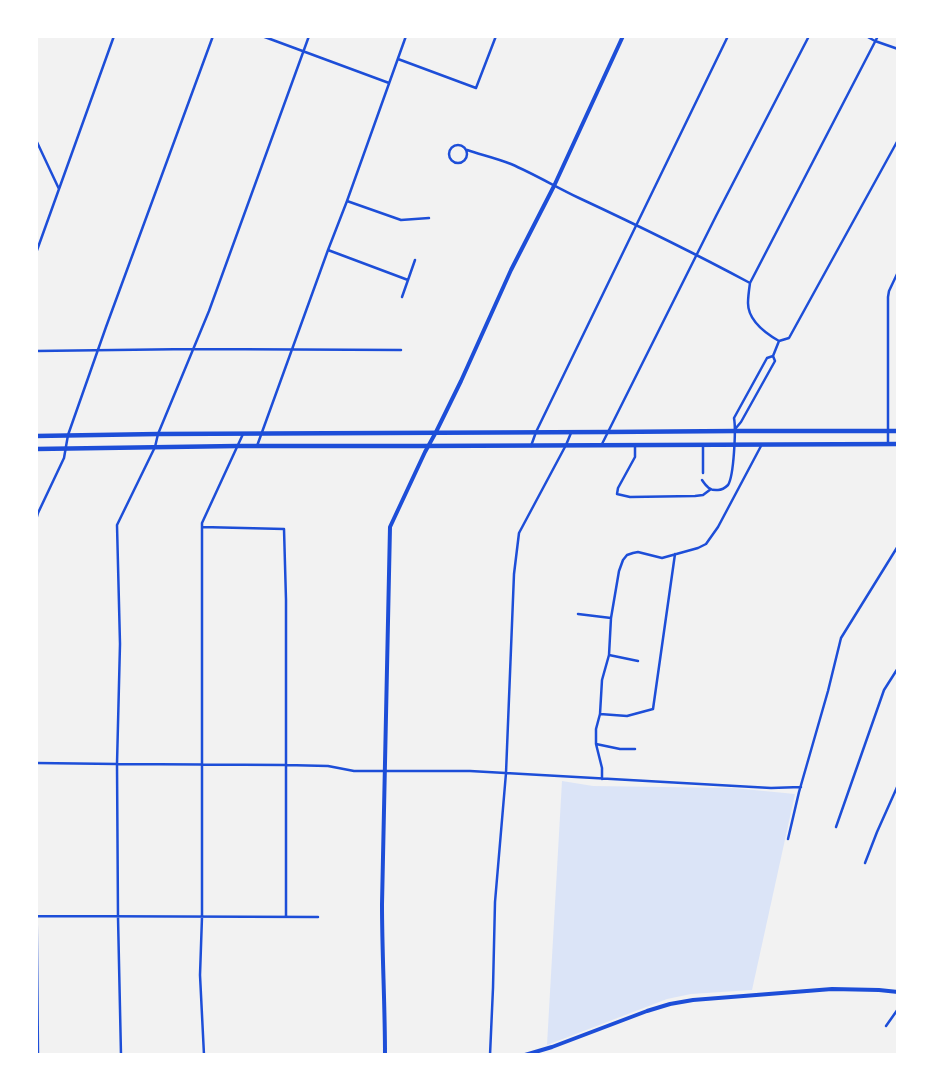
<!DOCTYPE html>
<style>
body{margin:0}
#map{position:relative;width:934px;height:1091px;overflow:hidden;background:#f2f2f2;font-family:Mulish,sans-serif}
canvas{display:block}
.frame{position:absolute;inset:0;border:38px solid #fff;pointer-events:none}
</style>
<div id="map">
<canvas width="934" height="1091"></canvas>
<div class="frame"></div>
</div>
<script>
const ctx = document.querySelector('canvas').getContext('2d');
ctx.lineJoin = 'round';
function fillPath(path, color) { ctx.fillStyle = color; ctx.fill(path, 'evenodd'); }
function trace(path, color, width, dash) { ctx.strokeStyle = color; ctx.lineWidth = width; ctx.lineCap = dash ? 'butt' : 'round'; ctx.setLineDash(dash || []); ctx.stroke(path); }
const green = new Path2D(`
 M562,781L593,786L733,788L795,794L752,990L691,994L667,999L547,1045Z`);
const minor = new Path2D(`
 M262,36L389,83
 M866,36L875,41L898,49
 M398,59L476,88L496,36
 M36,140L59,189
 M449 154a9 9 0 1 1 18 0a9 9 0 1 1-18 0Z
 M467,150C482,155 496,158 511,164C534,174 556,187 579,198C637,225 694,253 750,283
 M347,201L401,220L429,218
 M328,250L408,280L415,260
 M36,253L114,36
 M402,297L408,280
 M779,341C765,333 748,321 748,303C748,297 749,290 750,283L878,36
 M36,351L193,349L401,350
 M773,356L779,341L789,338L898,140
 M602,444L716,216L809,36
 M888,444V297L889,291L898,272
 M635,445V457L618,488L617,494L630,497L695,496L703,495L711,489
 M703,445V473
 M257,446L328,250L347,201L406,36
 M531,446L536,432L728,36
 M702,480C706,486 710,491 718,490C722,490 725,488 728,485C734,476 736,429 734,418L767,358L773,356L775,361L741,422L736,428
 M36,520L38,513L64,458L68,435L106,327L213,36
 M202,527L284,529L286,600V917
 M578,614L611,618L609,655L602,680L600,714L596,729V744L602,768V779
 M611,618L619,571L623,560L627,555L633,553L638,552L662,558L698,548L706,544L718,527L761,446
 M609,655L638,661
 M600,714L627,716L653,709L675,554
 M596,744L620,749H635
 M36,763L117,764L286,765L328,766L354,771H470L771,788L801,787
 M836,827L884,690L898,668
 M788,839L799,792L828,691L841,638L898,546
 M36,845L38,1055
 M865,863L877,832L898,785
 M36,916L318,917
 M886,1026L898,1009
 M121,1055L118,917L117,764L120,644L117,525L155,447L158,434L209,311L309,36
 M204,1055L200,975L202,917V523L243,434
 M490,1055L493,988L495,902L506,773L514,574L519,533L566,445L571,433`);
const secondary = new Path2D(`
 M385,1055C385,1004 382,954 382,904L390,527L425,452L436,432L461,381L511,270L554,186L623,36
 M525,1055L552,1047L647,1011L670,1004L693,1000L832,989L879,990L898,992`);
const primary = new Path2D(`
 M36,436L158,434L608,432L735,431H898
 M36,449L237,446H418L898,444`);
fillPath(green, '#dbe4f7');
trace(minor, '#1d4ed8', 2.5);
trace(secondary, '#1d4ed8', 4);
trace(primary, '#1d4ed8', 4.5);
</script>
